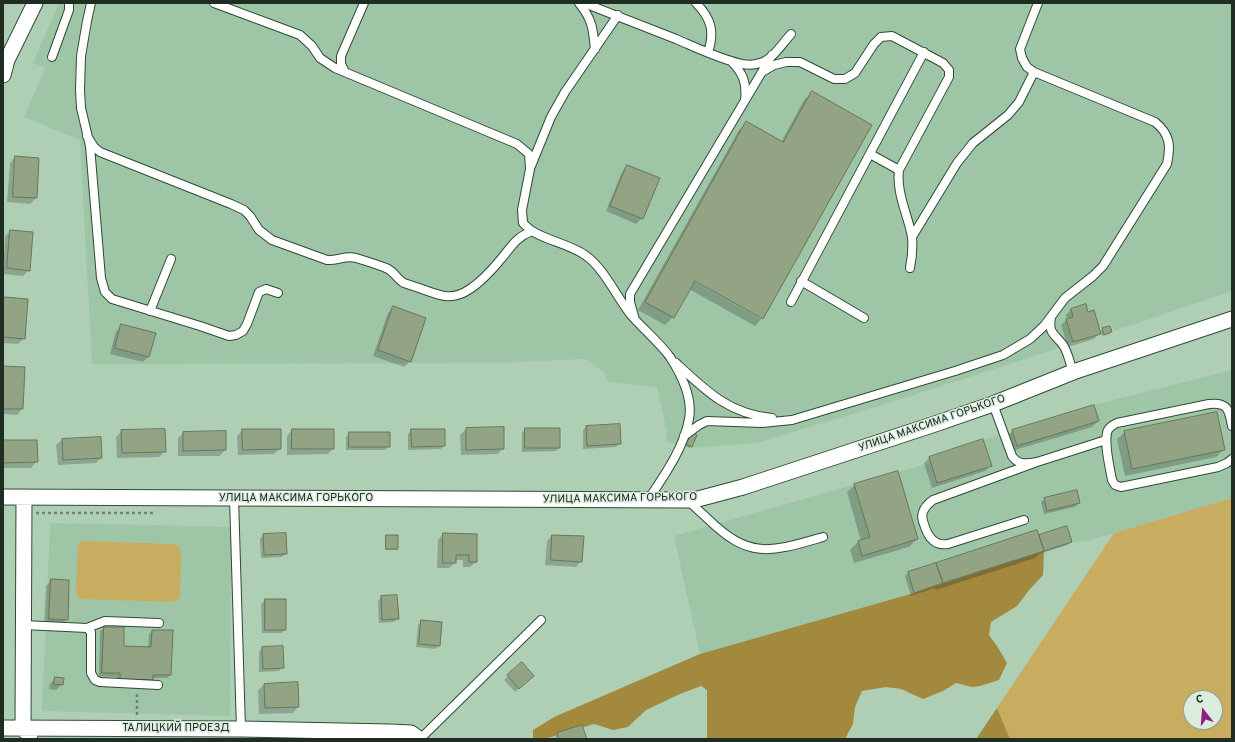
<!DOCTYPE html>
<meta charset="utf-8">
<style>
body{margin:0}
#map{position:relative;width:1235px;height:742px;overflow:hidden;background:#afcfb5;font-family:Overpass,sans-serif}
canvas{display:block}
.frame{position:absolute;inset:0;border:4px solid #202d23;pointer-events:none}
.north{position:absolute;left:1183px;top:690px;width:40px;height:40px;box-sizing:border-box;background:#dbebdd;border:1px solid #909f93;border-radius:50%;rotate:343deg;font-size:11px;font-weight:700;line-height:16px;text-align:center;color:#202d23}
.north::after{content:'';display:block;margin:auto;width:14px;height:18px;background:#8a1f84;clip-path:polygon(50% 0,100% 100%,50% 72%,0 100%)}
</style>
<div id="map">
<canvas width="1235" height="742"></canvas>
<div class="frame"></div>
<div class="north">С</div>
</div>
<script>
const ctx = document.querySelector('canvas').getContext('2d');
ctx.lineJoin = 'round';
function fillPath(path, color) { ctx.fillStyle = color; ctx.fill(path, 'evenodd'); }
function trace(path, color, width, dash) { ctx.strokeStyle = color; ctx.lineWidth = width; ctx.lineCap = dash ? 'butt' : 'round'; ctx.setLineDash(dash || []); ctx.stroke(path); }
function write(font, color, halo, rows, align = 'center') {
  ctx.font = font + ' Overpass,sans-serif'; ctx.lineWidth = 3; ctx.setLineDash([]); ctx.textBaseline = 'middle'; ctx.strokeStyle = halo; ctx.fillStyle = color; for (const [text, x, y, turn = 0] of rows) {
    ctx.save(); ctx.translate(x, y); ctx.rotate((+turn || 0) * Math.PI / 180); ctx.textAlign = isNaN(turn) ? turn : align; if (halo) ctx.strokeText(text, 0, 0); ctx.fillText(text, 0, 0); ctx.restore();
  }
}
const built = new Path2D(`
 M59,3H1232V291L1114,331L1111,323L1099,327L1101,334L1063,345L1056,348V349L889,403L757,443L690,448L680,444L665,442L667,432L657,387L608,382L604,372L585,359L495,363L92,364L80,140L24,117L45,68L33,63Z
 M1232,370V498L1087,541L1072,542L914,593L700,654L674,536L930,463L929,457L1094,405Z
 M50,523L231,527L230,716L42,711Z`);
const green = new Path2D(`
 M1232,498V739H1010L997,708L1114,533ZM1191,698H1215V722H1191Z
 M83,541L175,544L179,546L181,551L180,596L177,600L172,602L81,599L77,596L76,591L78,545Z`);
const forest = new Path2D(`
 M1044,551L1043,575L1030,589L1017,606L991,622L989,635L997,646L1007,663L999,680L980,686L972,687L956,683L943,691L923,699L901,689L886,687L862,691L855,707L853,724L845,739H707V690L701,686L680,694L646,710L628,727L613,730L594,724L545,739H533V730L554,717L700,654L914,593Z
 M997,708L1010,739H976Z`);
const shadow = new Path2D(`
 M812,93L762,318L755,326L689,289L673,317L665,325L638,310L739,130L747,123L781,142L804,100ZM691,278L761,317V319L690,279Z
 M15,157L38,159L36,198L30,204L7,202L10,163Z
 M627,166L642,218L636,224L606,211L622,172Z
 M11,231L29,270L23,276L3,274L5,236Z
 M4,298L24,338L18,344L3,343V299Z
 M394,308L410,361L404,367L373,356L388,313Z
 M1071,309L1087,313L1100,332L1102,329L1109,327L1111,332L1102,336L1101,332L1094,339L1068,347L1061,325L1067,319L1066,315Z
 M122,326L149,356L143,362L110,354L116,331Z
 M3,367L24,368L22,409L17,415L3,414Z
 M1098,421L1092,427L1012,451L1007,436L1013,431Z
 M586,427L620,443L616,447L583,449V430Z
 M466,429L503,448L498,454L461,455L460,435Z
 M525,429L559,448L556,451L522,452V433Z
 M243,430L280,449L274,454L238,455L237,436Z
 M292,430L333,448L328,454L287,455V436Z
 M412,430L444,446L441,449L408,450V434Z
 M122,431L165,451L159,457L117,458L116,437Z
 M225,432V450L220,456H178V438L183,433Z
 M1125,432L1224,449L1216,457L1125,476L1117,439Z
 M350,433L389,446L385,450H346V437Z
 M689,436L691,446L689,448L686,446L688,440L686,439Z
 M62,440L101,458L96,463L58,465L56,445Z
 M3,441L36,462L31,468H3Z
 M929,458L991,465L985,471L932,488L924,463Z
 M855,485L917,539L909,547L854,563L850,550L858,542L861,541L847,492Z
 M1045,499L1079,503L1075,507L1044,514L1041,502Z
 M1037,531L1039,537L1040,536L1071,542L1068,545L1039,554L1035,558L936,590L935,588L911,596L905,576L908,573Z
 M443,534L476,535V562L470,567H463V560H455V563L449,568H437L438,540Z
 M263,535L286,553L282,557L261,558L260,539Z
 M386,536L397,548L396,550H385V538Z
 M552,536L581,561L576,567L545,565L547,541Z
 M52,580L67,619L61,625L44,624L46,586Z
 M381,597L397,619L394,622L379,623L378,601Z
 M265,600H285V629L282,633H262L261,604Z
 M422,621L439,646L435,649L416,647L418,625Z
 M104,628L123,647H148L149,634L152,631L170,675L167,678H152V680L148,684L117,683V677L99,676L100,631Z
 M262,648L282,667L279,671L259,672V652Z
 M522,664L529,679L515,692L504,680Z
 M55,678L62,684L56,690L49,689L50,684Z
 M264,685L298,707L293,713L259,714L258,690Z
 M558,734L585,739H553Z`);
const building = new Path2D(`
 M812,91L872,125L763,319L695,281L674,318L645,302L746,121L783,142Z
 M15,156L39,158L37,198L13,197Z
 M627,165L660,178L643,219L610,206Z
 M10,230L33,232L30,271L7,268Z
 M4,297L28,299L25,339L3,337Z
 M1086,304L1088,312L1094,310L1101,334L1073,342L1066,319L1073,317L1071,309Z
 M393,306L426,318L411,362L378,350Z
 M121,324L156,333L149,357L115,348Z
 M1110,326L1112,332L1104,335L1102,328Z
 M3,366L25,367L23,409H3Z
 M1094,405L1099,421L1017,446L1012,430Z
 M1217,412L1225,450L1132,469L1124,431Z
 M620,424L621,444L587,446L586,426Z
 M504,427V449L466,450V428Z
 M525,428H560V448H525Z
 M165,429L166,452L122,453L121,430Z
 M242,429H281V449L243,450Z
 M292,429H334V449H292Z
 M411,429H445V446L412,447Z
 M226,431V450L183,451V432Z
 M349,432H390V447H349Z
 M693,433L697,435L692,447L686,444L689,438H687L689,434L691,436Z
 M101,437L102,458L63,460L62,439Z
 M983,439L992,466L937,483L929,457Z
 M3,440H37L38,462L3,463Z
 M898,471L918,539L862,556L858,541L870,537L854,484Z
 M1077,490L1080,503L1047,511L1044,498Z
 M1067,526L1072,542L1044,551L1039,535Z
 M1037,530L1044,551L943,583L936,563Z
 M286,533L287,554L264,555L263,534Z
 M443,533L477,534V562H469V555H456V563H443Z
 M386,535H398V549H386Z
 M552,535L584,536L582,562L551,560Z
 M936,563L943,583L914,593L908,572Z
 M51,579L69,580L68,620L49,619Z
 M397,595L399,619L382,620L381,596Z
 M265,599H286V630H265Z
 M421,620L442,622L440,646L419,644Z
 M104,627H124V646L151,647L152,630H173L171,675H153V680H136L120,679V673H102Z
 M283,646L284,668L263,669L262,647Z
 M522,662L534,676L519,689L507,675Z
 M55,677L64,678L63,685L54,684Z
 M298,682L299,707L265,708L264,684Z
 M582,725L587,739H559L557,733Z`);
const path = new Path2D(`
 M36,513H155
 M137,694V715`);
const service = new Path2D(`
 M91,3L87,21L81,56L80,90L81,108L90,146L101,278L105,292L112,299L200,326L229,336L236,335L243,331L247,324L259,292L266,289L278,293
 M214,3L300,35L312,46L320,58L335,68L517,144L529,154L530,169L522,210L523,223C526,226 529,229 532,231C548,241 569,244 585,255C604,268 616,296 631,315C643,329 659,342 670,357C681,374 693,398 689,419C684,448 664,476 648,500
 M579,3C592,19 593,28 595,49
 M584,3C615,15 646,27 676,39C697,48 719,59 742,64C748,65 755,65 760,63C773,59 782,44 791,34
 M696,3C711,18 715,32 708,52
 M52,57L69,10V3
 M731,61C743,73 747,83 745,100
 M345,72L341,64V56L364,3
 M762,72L774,65L786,62H800L834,79H845L855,73L874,44L881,37L892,36L943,63L949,70V77L899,170C896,193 908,215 912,237C913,248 912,258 910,268
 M87,136L94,147L100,152L231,204L244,210L250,216L259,230L272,240L327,260C337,261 346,255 356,258C366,261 376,264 386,268C394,271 397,279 404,283C410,285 416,287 422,289C441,296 452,301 470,289C482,281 492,270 501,259C512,246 515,238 532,231
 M870,154L899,170
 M531,166L551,117L565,92L618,15
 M912,237L957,163L973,143L1008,115L1019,102L1034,72
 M801,281L864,318
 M791,302L924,52
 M150,311L171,259
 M634,316L630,302V294L772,55
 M1051,317C1048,334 1055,334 1063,345C1068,352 1070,364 1073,372
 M676,363C706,391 729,414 772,418
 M993,404L1012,456C1018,465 1026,464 1037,462L1106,440
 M1232,426C1229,410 1228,402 1209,404L1117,423C1113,425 1110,426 1108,430C1103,441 1110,468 1112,480L1115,485L1121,487L1218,467L1227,463L1232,459
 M684,436L699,425L707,421L762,423L792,420L955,371L1003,355L1030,339L1044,326L1065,298L1093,276L1103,266L1167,164C1171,146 1170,134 1155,122L1034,72L1027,67L1022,58L1020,49L1038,3
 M234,498L241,729
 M688,500C694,507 701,512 708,519C750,560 771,552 823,537
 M1024,520L948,544C936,546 929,539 925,527C923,522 921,517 923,512C925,506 929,503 933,500L1037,462
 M23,625L87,628L91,632V673L95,680L100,682L158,685
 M87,628L105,621L159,623
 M420,739L541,620`);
const minor = new Path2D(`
 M3,75L7,60L35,3
 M3,497L688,500L698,499L743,487L935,424L993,404L1073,372L1232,319
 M24,497L23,729L30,735
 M3,728L241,729L390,732L411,733L419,739`);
const streetNames = [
 ["УЛИЦА МАКСИМА ГОРЬКОГО",932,424,-19],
 ["УЛИЦА МАКСИМА ГОРЬКОГО",296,499],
 ["УЛИЦА МАКСИМА ГОРЬКОГО",620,499,-1],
 ["ТАЛИЦКИЙ ПРОЕЗД",176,729]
];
fillPath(built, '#9ec5a6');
fillPath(green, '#c8ad61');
fillPath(forest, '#a3893e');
fillPath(shadow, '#0003');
fillPath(building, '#93a484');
trace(building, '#677758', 1);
trace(service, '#2f4b35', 10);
trace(minor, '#2f4b35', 17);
trace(path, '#6d8572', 2.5, [3, 3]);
trace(service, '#fff', 8);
trace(minor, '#fff', 15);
write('11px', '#202d23', '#dbebdd', streetNames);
</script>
